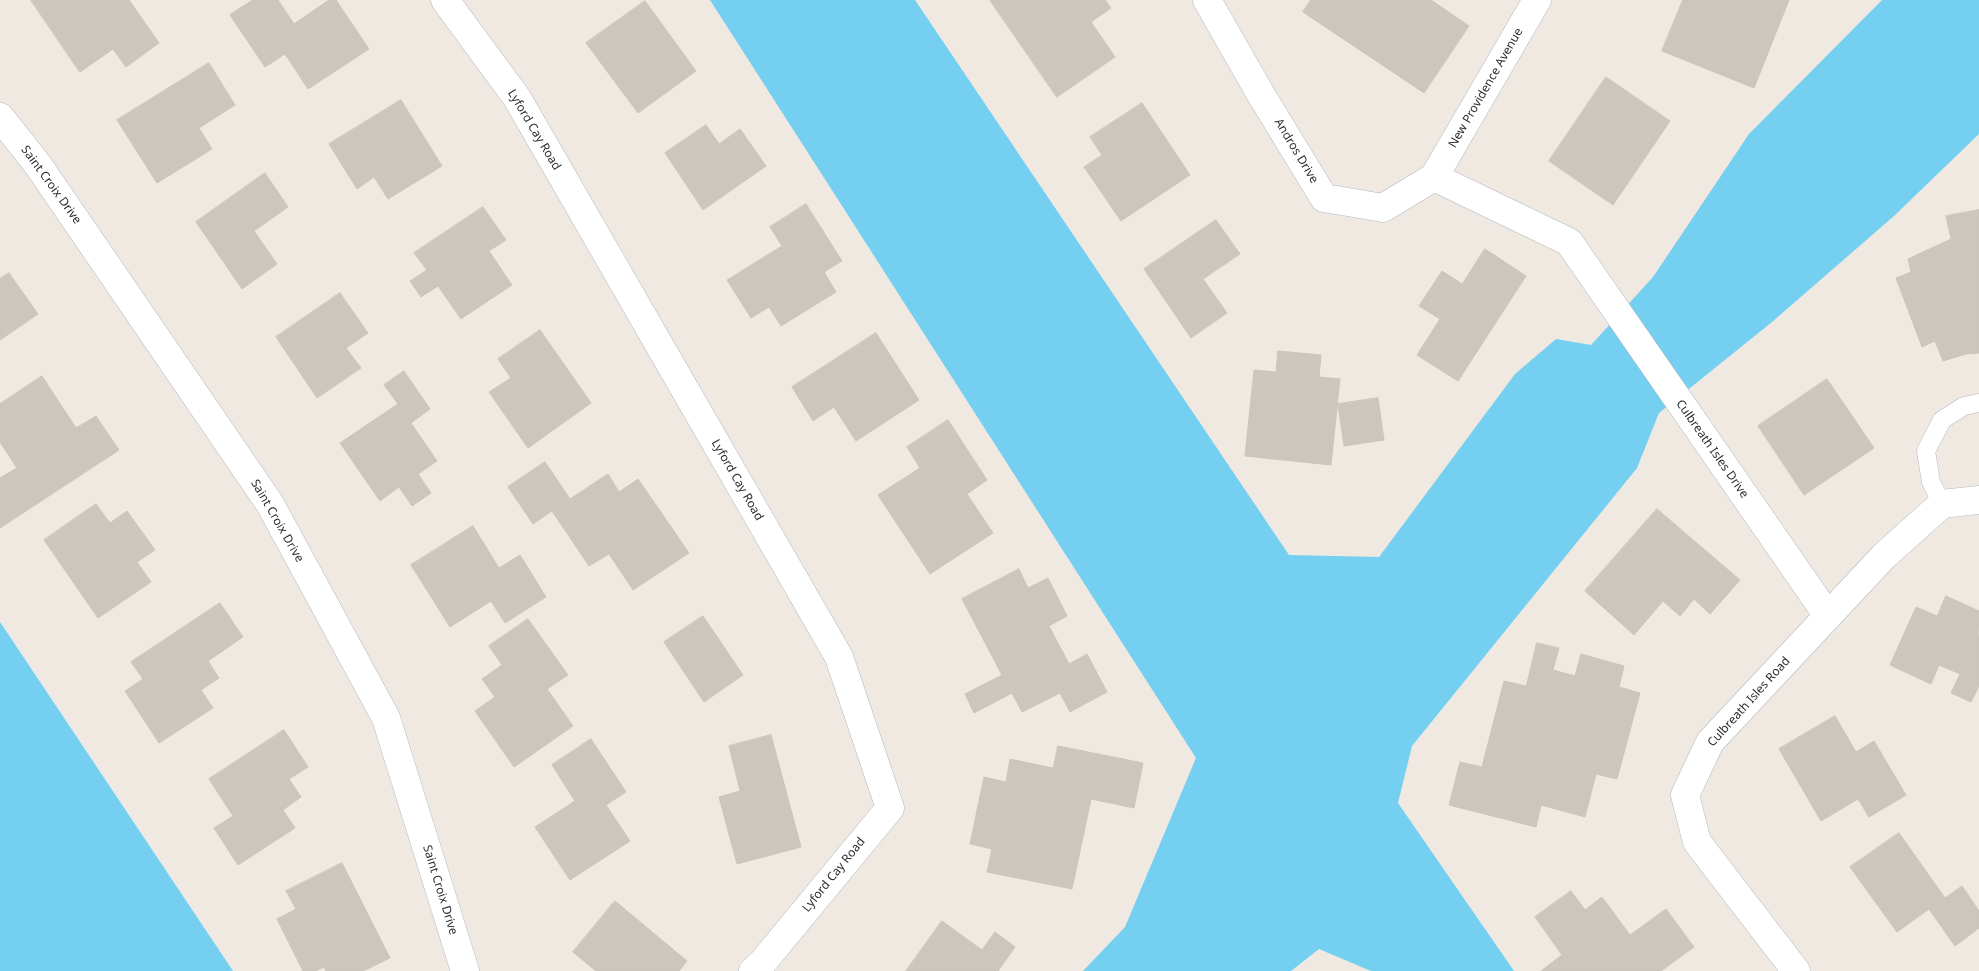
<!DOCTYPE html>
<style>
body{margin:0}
canvas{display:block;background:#efe9e1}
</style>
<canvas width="1979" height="971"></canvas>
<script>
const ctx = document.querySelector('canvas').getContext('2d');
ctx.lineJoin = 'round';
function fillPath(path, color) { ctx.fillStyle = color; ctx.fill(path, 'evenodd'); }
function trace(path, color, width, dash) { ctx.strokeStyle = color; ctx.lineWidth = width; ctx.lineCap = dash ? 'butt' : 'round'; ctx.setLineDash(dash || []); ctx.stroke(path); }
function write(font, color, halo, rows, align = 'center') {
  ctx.font = font + ' "Noto Sans",sans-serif'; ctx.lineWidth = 4.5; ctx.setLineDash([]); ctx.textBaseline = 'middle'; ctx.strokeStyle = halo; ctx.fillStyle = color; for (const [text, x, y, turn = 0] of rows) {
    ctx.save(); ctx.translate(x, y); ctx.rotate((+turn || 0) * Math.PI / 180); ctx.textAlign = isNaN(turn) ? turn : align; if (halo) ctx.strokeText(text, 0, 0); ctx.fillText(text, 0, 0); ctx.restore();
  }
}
const water = new Path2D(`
 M710,0H915L1289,555L1379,557L1515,374L1556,339L1591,345L1653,277L1749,134L1882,0H1979V134L1894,216L1772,322L1659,413L1637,468L1412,746L1398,803L1514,971H1371L1319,949L1291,971H1083L1125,927L1196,758Z
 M0,622L233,971H0Z`);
const building = new Path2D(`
 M31,0H129L159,43L126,67L113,49L80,72Z
 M253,0H278L294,24L329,0H336L369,49L308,89L285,54L265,67L230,15Z
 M990,0H1105L1111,8L1091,22L1115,57L1057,97Z
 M1311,0H1431L1469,26L1424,93L1303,12Z
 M1683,0H1789L1754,88L1662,51Z
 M645,1L696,71L638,113L586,43Z
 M209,63L235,105L199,128L212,149L157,183L117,120Z
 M1606,77L1670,121L1613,205L1549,161Z
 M401,100L442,166L388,199L374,177L357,189L329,144Z
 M1142,103L1190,175L1121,221L1084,167L1102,155L1090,137Z
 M706,125L719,144L740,129L766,166L703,210L665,153Z
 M265,173L288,207L254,231L277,264L242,289L196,222Z
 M806,204L842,261L824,272L836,292L781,326L769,307L751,318L727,280L782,246L770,227Z
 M483,207L506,240L489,251L512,285L461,319L438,286L421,297L410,281L427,270L414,253Z
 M1979,210V353L1966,354L1943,361L1935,341L1922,347L1896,278L1911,272L1908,259L1951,239L1946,216Z
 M1216,220L1240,254L1203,279L1227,313L1191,338L1144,269Z
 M1485,249L1526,276L1458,381L1417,355L1440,319L1419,306L1442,271L1462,284Z
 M9,273L38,314L0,340V279Z
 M340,293L368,333L346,348L361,368L317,398L276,337Z
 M540,330L591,403L528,448L489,392L511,378L498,359Z
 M876,333L919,400L856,441L834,407L813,421L792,387Z
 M1278,351L1321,355L1319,377L1340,379L1331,465L1245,456L1254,370L1276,372Z
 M404,371L430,409L411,423L437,461L418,474L431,493L412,506L399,487L380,501L340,443L398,404L384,385Z
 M42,376L76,428L96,416L119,450L0,528V478L17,468L0,442V404Z
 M1827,379L1874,448L1804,495L1758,426Z
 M1378,398L1384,440L1344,446L1338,404Z
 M948,420L987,480L967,494L993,533L930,574L878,495L920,468L907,447Z
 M545,462L570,499L608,474L619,492L638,479L689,553L633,590L609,554L589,566L552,511L533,524L508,487Z
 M96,504L110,523L127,511L155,550L137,562L151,582L98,618L44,540Z
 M1657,509L1740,580L1710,614L1694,599L1680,616L1663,601L1634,635L1585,591Z
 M473,526L499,568L520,555L546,597L505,623L491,601L450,627L411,565Z
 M1019,569L1028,588L1048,578L1067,616L1049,626L1069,664L1087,654L1107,692L1070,712L1060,693L1022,712L1012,693L974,713L965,694L1002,675L962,599Z
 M1946,596L1979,611L1978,635H1979V686L1971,702L1951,693L1960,674L1939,665L1931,684L1890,665L1916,607L1937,616Z
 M220,603L243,637L208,661L219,678L201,690L213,708L159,743L125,691L143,679L131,662Z
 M703,616L743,675L704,702L664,642Z
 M528,619L568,675L547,689L573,726L514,767L475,711L495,697L482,679L502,665L489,646Z
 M1537,643L1559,648L1553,670L1575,676L1581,654L1624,666L1619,687L1640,693L1617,779L1596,774L1585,817L1541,805L1536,827L1449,805L1460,762L1482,767L1504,681L1526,686Z
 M1835,716L1856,752L1874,741L1906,795L1869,817L1858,799L1821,821L1779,749Z
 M284,730L308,767L289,779L301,797L283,810L295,828L238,865L214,828L233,816L209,779Z
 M771,735L801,847L737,864L719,797L740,791L729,746Z
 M591,739L626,792L606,805L630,841L570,880L535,827L575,801L552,765Z
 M1058,746L1143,763L1134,808L1091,799L1072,889L987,872L992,849L970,844L984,777L1006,782L1010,759L1053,768Z
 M1899,833L1945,898L1962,886L1979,911V928L1955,946L1929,909L1897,932L1850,867Z
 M342,863L390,958L363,971H326L324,967L316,971H303L277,919L296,909L286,891Z
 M1571,891L1585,910L1602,897L1630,935L1666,909L1694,947L1661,971H1541L1562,955L1535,917Z
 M615,901L687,961L679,971H596L573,952Z
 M942,921L982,950L995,932L1015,947L998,971H906Z`);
const service = new Path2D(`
 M1942,504L1931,482L1926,451L1942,420L1964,406L1979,403`);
const minor = new Path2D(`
 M445,0L517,98L839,657L890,808L763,962L753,971
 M1207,0L1260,93L1324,198L1383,208L1434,177L1537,0
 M0,117L38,165L270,504L386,718L465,971
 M1434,177L1569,242L1828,616
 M1796,971L1697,842L1685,795L1710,742L1884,556L1942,504L1979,500`);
const streetNames = [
 ["New Providence Avenue",1486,88,-60],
 ["Lyford Cay Road",534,130,59],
 ["Andros Drive",1296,151,59],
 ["Saint Croix Drive",51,185,54],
 ["Culbreath Isles Drive",1712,449,55],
 ["Lyford Cay Road",737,480,60],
 ["Saint Croix Drive",277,521,60],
 ["Culbreath Isles Road",1749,702,-48],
 ["Lyford Cay Road",834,875,-51],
 ["Saint Croix Drive",440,890,73]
];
fillPath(water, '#75cff0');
fillPath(building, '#cbc7bf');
trace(building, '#cbc5ba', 1);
trace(service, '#b4b7c1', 19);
trace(minor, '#b4b7c1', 29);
trace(service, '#fff', 18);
trace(minor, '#fff', 28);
write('12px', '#2e2e2e', '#fff', streetNames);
</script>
